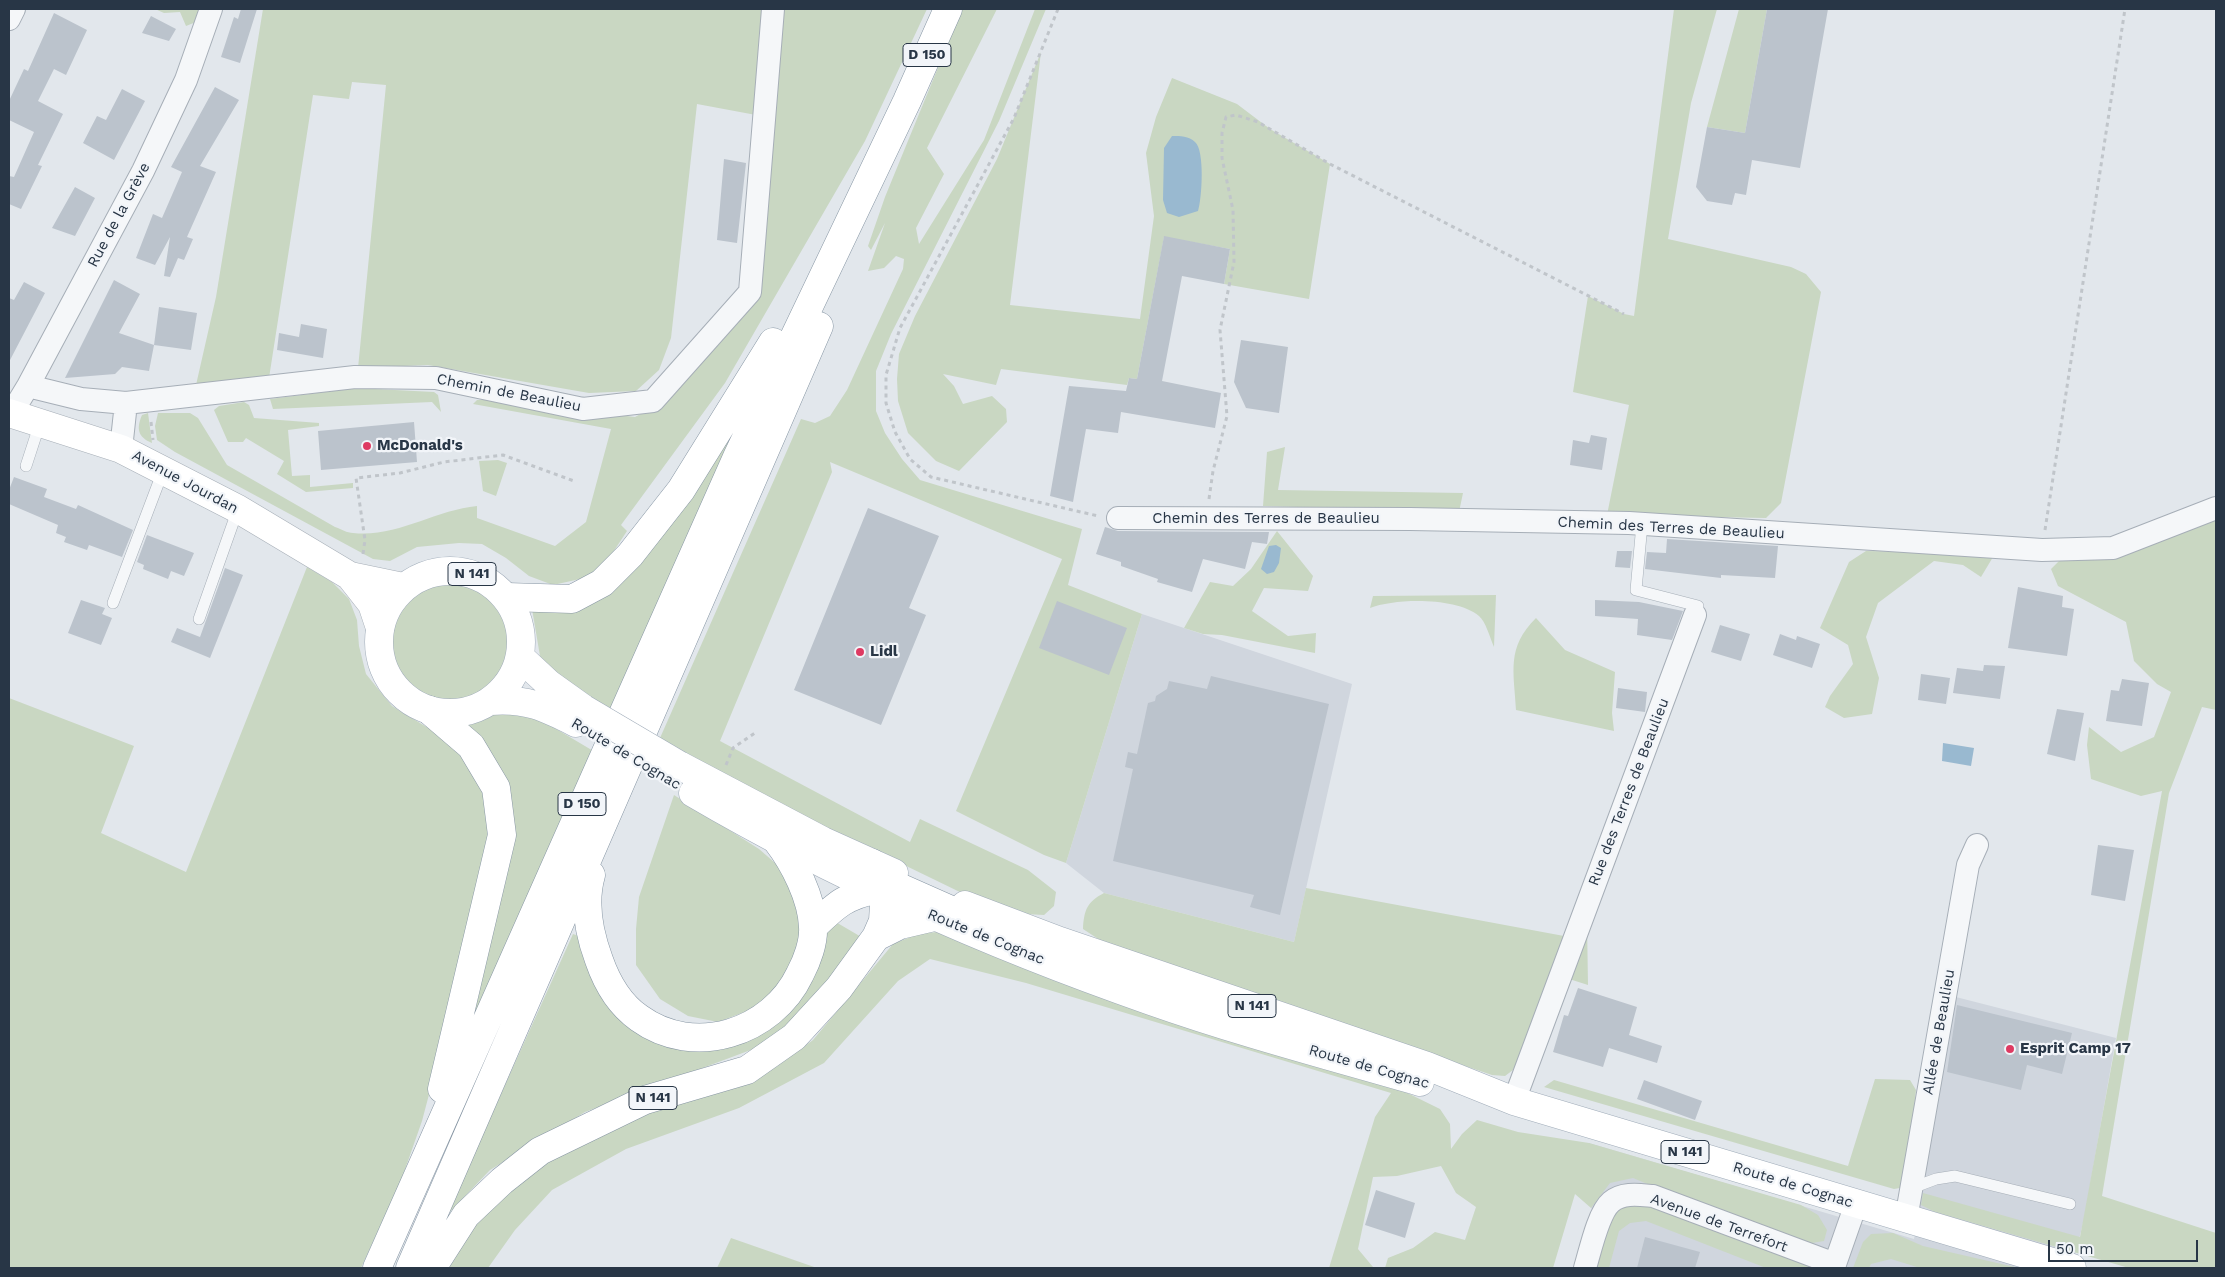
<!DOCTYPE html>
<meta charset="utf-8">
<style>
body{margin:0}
#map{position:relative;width:2225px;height:1277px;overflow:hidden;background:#e2e7ec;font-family:"Work Sans",sans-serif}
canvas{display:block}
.frame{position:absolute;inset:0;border:10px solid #283646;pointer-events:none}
.scale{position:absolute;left:2048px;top:1240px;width:150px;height:22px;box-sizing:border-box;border:2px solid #283646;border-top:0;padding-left:6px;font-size:15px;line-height:18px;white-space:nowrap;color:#283646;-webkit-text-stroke:4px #f2f5f9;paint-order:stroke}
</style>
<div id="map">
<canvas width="2225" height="1277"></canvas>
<div class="frame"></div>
<div class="scale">50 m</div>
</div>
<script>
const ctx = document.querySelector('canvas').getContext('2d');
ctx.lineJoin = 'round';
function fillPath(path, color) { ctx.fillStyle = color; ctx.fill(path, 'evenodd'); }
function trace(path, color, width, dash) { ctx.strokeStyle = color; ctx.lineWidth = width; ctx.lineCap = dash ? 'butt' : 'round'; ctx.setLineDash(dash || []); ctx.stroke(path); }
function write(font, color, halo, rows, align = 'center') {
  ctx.font = font + ' "Work Sans",sans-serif'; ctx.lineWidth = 4.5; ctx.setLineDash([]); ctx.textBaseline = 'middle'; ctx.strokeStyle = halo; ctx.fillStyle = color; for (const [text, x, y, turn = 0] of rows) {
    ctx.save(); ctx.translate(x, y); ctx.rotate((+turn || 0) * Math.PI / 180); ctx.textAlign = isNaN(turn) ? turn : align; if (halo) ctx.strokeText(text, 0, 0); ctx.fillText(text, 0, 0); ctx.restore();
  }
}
const built = new Path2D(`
 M1142,614L1352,684L1294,942L1104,893L1066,863Z
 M1952,996L2116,1038L2084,1219L2072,1268H1588L1603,1221L1591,1208L1589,1143L1914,1239Z`);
const green = new Path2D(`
 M155,9H200L196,22L186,26L180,12L164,13Z
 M263,9H771L756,115L697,104L671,338L659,370L636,391L589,393L428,365L358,368L386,85L352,82L349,99L313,95L269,378L196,385L216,297Z
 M773,9H927L865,141L725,383L621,525L627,531L604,566L580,579L553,585L529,576L506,558L482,544L459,543L417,547L390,561L373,559L175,452L157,440L155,426L158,413H190L198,418L227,465L335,527C341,529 347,533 353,533C396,538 435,510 477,506V518L555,546L586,522L611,429L473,404L477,400H495L635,417L657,405L760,285Z
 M962,9H997L927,148L944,174L916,228L919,244L984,140L1035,9H1046L999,121L891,334L876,371V411L885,433L902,459L920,480L1082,529L1068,585L1142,614L1066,863L1044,855L956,811L1062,559L830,462L832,472L720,741L910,842L920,819L1028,870L1056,892L1054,906L1044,915L1025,914L966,895L688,760L689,755L660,738L801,419L815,423L830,416L847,390L903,269L904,259L896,256L884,268L868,271L885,223L871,250L868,246L885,197Z
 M1674,9H1717L1691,103L1668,239L1791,267L1806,274L1821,292L1781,503L1766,518L1607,515L1629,405L1573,392L1588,296L1624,314L1634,316Z
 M1739,9H1767L1745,133L1707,127Z
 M1041,52L1010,305L1140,319L1154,216L1146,153L1156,117L1172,78L1237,104L1270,129L1330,164L1309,299L1224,284L1230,249L1164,237L1137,379L1129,378L1127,385L1001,369L996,385L943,374L954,386L963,404L992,396L1006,409L1007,422L959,471L936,461L908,433L898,401L897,379L899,354L915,316L997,159Z
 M762,376L613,712L541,662L531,603L580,602Z
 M356,388L434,392L438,395L441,412L432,402L273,409L270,399Z
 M244,402L249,405L254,418L319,423V426L288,430L292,476L310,475V487L353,483V488L306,492L277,474L284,461L246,438L243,442H228L214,410L219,406Z
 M148,413L152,443C138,437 136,429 142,415Z
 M1285,447L1278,490L1463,493L1459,512L1263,506L1267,452Z
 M498,460L507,463L496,496L483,491L479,461Z
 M2216,508V710L2202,707L2169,793L2102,1196L2216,1233V1268H2129L1935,1212L1921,1205L1923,1193L2080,1237L2162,791L2141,796L2091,779L2087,745L2089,727L2121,752L2154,737L2171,692L2157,684L2134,661L2126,622L2058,586L2051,569L2061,559L2113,548Z
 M1277,531L1313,576L1308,591L1264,588L1252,611L1288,636L1316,633L1315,653L1222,635L1203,634L1184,628L1210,582L1233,586L1251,569Z
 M1866,551L1927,552L1993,557L1981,577L1963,565L1934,561L1878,603L1866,637L1879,678L1872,714L1844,718L1825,707L1830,696L1853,664L1848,645L1820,628L1849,562Z
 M307,567L332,582L349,599L357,620L359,646L366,674L392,706L443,737L462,755L481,787L487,804L488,843L445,1034L422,1121L402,1178L361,1268H9V698L134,746L101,833L186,872Z
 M390 640a61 61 0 1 1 122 0a61 61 0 1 1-122 0Z
 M1496,595L1494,647C1490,638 1486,622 1479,616C1457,597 1395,598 1370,608L1373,596Z
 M1536,618L1565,650L1615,672L1612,713L1614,731L1516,710C1514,671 1506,648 1536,618Z
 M498,713L536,717L595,752L468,1043L462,1039L509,842L456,723L469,722Z
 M674,795L759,849L782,869L794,890L799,916V948L785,980L763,1005L718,1022L688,1016L660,999L636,965V929L639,897Z
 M1306,888L1564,936L1525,1044L1513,1070L1505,1076L1492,1075L1109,946L1083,929C1084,910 1087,902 1104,893L1294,942Z
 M834,921L863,938L844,970L772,1042L585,1112L490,1170L446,1216L573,934L581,937L648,1034L762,1033Z
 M1587,922L1588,985L1566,978Z
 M937,932L1383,1081L1440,1109L1450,1124L1451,1149L1462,1134L1477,1120L1518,1132L1589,1143L1801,1205L1818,1215L1827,1230L1824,1241L1812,1243L1729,1218L1633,1178L1610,1183L1591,1208L1575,1194L1553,1268H1385L1388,1258L1413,1248L1435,1232L1465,1240L1476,1207L1456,1193L1441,1166L1397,1176L1373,1177L1358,1249L1373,1267L1329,1268L1375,1117L1391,1093L1026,983L930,959L898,981L824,1063L739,1108L626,1149L552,1190L515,1230L488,1268H440L501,1191L553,1156L655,1109L737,1083L776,1067L813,1040L893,944L918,934Z
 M1875,1079L1910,1080L1916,1090L1906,1187L1894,1189L1544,1087L1554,1080L1848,1166Z
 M1635,1202L1658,1207L1817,1268H1766L1646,1221L1630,1223L1619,1231L1609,1268H1589L1617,1207Z
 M1893,1233L1923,1246L2019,1268H1920L1891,1259L1871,1264L1869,1268H1853L1863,1242L1871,1234Z
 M731,1238L817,1268H717Z`);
const water = new Path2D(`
 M1172,136C1180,136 1189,136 1195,142C1205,150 1202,199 1198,211L1179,217L1167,213L1163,200L1164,148Z
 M1276,545L1281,548L1279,563L1274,572L1267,574L1261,569L1269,546Z
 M1943,743L1974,748L1971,766L1942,761Z`);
const building = new Path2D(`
 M241,9H257L240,63L221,57L234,17L238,19Z
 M1767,9H1828L1800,168L1752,160L1746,195L1735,193L1732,205L1707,201L1696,187L1707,127L1745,133Z
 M54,13L87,30L66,75L54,69L38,101L63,114L38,165L42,166L21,209L9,204V176L14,177L34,132L9,120V101L24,69L28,71Z
 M151,16L176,29L169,41L142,33Z
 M215,87L239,100L200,166L216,172L187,237L193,239L184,260L178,258L170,277L164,276L170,237L155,265L136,258L153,214L162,218L182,172L171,167Z
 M122,89L145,101L114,160L83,143L97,116L106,120Z
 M724,159L746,163L737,243L717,240Z
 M75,187L95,198L75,236L52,228Z
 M1164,236L1230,249L1224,284L1182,276L1162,381L1221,393L1215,428L1121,412L1118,433L1086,429L1073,502L1050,496L1069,386L1126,391L1129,378L1137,379Z
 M114,280L140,294L119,333L154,345L159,307L197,313L191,350L154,345L149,371L122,367L115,374L65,378Z
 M24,282L45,293L9,362V298L14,300Z
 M301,324L327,329L323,358L277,350L279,333L299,337Z
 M1241,340L1288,347L1279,413L1246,408L1234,382Z
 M414,422L417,462L321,470L318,431Z
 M1591,435L1607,438L1602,470L1570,465L1573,440L1589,443Z
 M14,477L47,489L44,497L76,509L78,505L133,530L122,557L89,545L87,550L64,542L66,537L56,533L58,525L9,504V490Z
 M868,508L939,536L909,608L926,615L881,725L794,690Z
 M1105,527L1118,531L1269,532L1267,544L1252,542L1245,569L1203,559L1192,592L1157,582L1158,579L1121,566V562L1096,554Z
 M147,535L194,553L184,576L171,571L168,579L143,569L144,565L137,562Z
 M1667,539L1778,546L1775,578L1721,575V578L1645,569L1647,552L1666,553Z
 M1617,551H1632L1630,568L1615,567Z
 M225,568L243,575L210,658L171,642L177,628L200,637Z
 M2018,587L2063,596L2062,607L2074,609L2067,656L2008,648Z
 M81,600L105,608L102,614L112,618L101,645L68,633Z
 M1595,600L1639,602L1683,611L1672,640L1637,635L1638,619L1595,616Z
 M1057,601L1127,628L1109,675L1039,648Z
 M1720,625L1750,634L1741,661L1711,652Z
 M1780,634L1796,640L1797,636L1820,644L1812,668L1773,655Z
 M1984,665L2005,666L2000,699L1953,693L1957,668L1983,671Z
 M1921,674L1950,678L1946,704L1918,700Z
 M1211,676L1329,704L1280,915L1250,907L1254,895L1113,861L1133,769L1125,767L1128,752L1137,754L1148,703L1155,701L1156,696L1167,689L1169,681L1207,689Z
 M2122,679L2149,683L2142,726L2106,721L2111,690L2119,691Z
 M1618,688L1647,692L1645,712L1616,708Z
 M2057,709L2084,713L2075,761L2047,754Z
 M2098,845L2134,850L2125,901L2091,895Z
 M1578,988L1637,1007L1629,1035L1662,1046L1657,1063L1609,1048L1603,1067L1553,1052L1564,1015L1568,1016Z
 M1957,1005L2072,1033L2062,1074L2027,1065L2021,1090L1947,1072Z
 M1644,1080L1702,1101L1695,1120L1637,1099Z
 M1376,1190L1415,1203L1405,1238L1365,1225Z
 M1645,1237L1700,1252L1695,1268H1637Z`);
const path = new Path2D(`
 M1058,9L1014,118L900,328L886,375V403L895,432L910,459L931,477L1098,516
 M151,422L153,440
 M1209,499L1213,471L1227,416L1220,330L1234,262L1233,210L1222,158V133L1226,117L1236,115L1258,122L1330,164L1624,314
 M2045,530L2125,9
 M363,554L365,540L356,478L400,473L444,462L503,455L574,481
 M726,765L733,748L755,733`);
const lane = new Path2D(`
 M26,466L40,423
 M1642,524L1636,590L1698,606L1696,613
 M113,603L163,471
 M199,619L238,509
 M1912,1188L1936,1179L1955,1176L2070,1204`);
const street = new Path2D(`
 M9,19L14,9
 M28,386L81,399L126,403L355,377L436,378L583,409L653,401L750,292L773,9
 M11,414L28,386L143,171L186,80L211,9
 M121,449L126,403
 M1118,518L1410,519L1629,523L2042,550L2113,548L2216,508
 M1514,1101L1695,615
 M1906,1219L1968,865L1977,845
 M1585,1268C1590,1252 1598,1213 1611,1202C1623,1192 1640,1195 1653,1196L1835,1264L1856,1204`);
const secondary = new Path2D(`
 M9,413L121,449L238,509L350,576L403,587
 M350,576L372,604L380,628`);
const primary = new Path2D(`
 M379 642a71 71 0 1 1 142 0a71 71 0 1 1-142 0Z
 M520,657L549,684L584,709
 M490,701C526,698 545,707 576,723
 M679,765L823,841L894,873
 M693,793C838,878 993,946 1151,1001C1239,1032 1330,1056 1420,1082
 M965,905L1060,941L1427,1066L1514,1101L2072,1268`);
const highway = new Path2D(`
 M507,597L572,599L602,583L630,555L681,490L773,342
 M429,710L471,746L496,788L502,835L442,1089
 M872,863L878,889L890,883L960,914L987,915
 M591,875C583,903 589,933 599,960C607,983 619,1004 639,1018C694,1058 772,1033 800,974C807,961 814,942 813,927C812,898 794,863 777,841
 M876,937L900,925L934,917
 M377,1268L738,455L907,101L948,9
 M410,1268L819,326
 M432,1268L466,1215L502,1181L540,1151L645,1100L747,1070L794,1037L839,988L876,937L883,921L884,903L878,889C845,896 837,904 813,927`);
const primaryBridge = new Path2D(`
 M584,709L679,765`);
const markers = [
 [367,446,5,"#de3a62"],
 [860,652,5,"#de3a62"],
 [2010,1049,5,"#de3a62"]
];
const shields = [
 [927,55,48],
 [472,574,48],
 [582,804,48],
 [1252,1006,48],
 [653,1098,48],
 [1685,1152,48]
];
const shieldNames = [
 ["D 150",927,55],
 ["N 141",472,574],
 ["D 150",582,804],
 ["N 141",1252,1006],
 ["N 141",653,1098],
 ["N 141",1685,1152]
];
const streetNames = [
 ["Rue de la Grève",119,215,-62],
 ["Chemin de Beaulieu",509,393,11],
 ["Avenue Jourdan",185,482,28],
 ["Chemin des Terres de Beaulieu",1266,519],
 ["Chemin des Terres de Beaulieu",1671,528,3],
 ["Route de Cognac",626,754,31],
 ["Rue des Terres de Beaulieu",1629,792,-69],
 ["Route de Cognac",986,937,22],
 ["Allée de Beaulieu",1939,1032,-80],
 ["Route de Cognac",1369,1067,16],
 ["Route de Cognac",1793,1185,17],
 ["Avenue de Terrefort",1719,1223,20]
];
const poiNames = [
 ["McDonald's",377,446],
 ["Lidl",870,652],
 ["Esprit Camp 17",2020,1049]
];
fillPath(built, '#d0d6de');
fillPath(green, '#c9d7c2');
fillPath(water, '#99b9d0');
fillPath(building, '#bbc3cc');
trace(lane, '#a6aeb7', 12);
trace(street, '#a6aeb7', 24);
trace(secondary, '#a6aeb7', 29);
trace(primary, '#a0acb9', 29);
trace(highway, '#8796a4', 29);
trace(path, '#c0c5ca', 3, [4, 4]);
trace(lane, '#f5f7f9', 11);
trace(street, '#f5f7f9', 22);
trace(secondary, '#fff', 28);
trace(primary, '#fff', 28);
trace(highway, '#fff', 28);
trace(primaryBridge, '#a0acb9', 29, []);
trace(primaryBridge, '#fff', 28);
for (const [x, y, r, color] of markers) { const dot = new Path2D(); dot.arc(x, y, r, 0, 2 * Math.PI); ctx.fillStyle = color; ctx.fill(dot); trace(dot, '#f2f5f9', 2); }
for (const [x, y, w] of shields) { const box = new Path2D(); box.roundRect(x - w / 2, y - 11.5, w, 23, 4); ctx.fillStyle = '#f2f5f9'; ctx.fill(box); trace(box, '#283646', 1); }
write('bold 14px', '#283646', null, shieldNames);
write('15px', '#283646', '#f2f5f9', streetNames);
write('bold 15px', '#283646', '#f2f5f9', poiNames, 'left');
</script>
